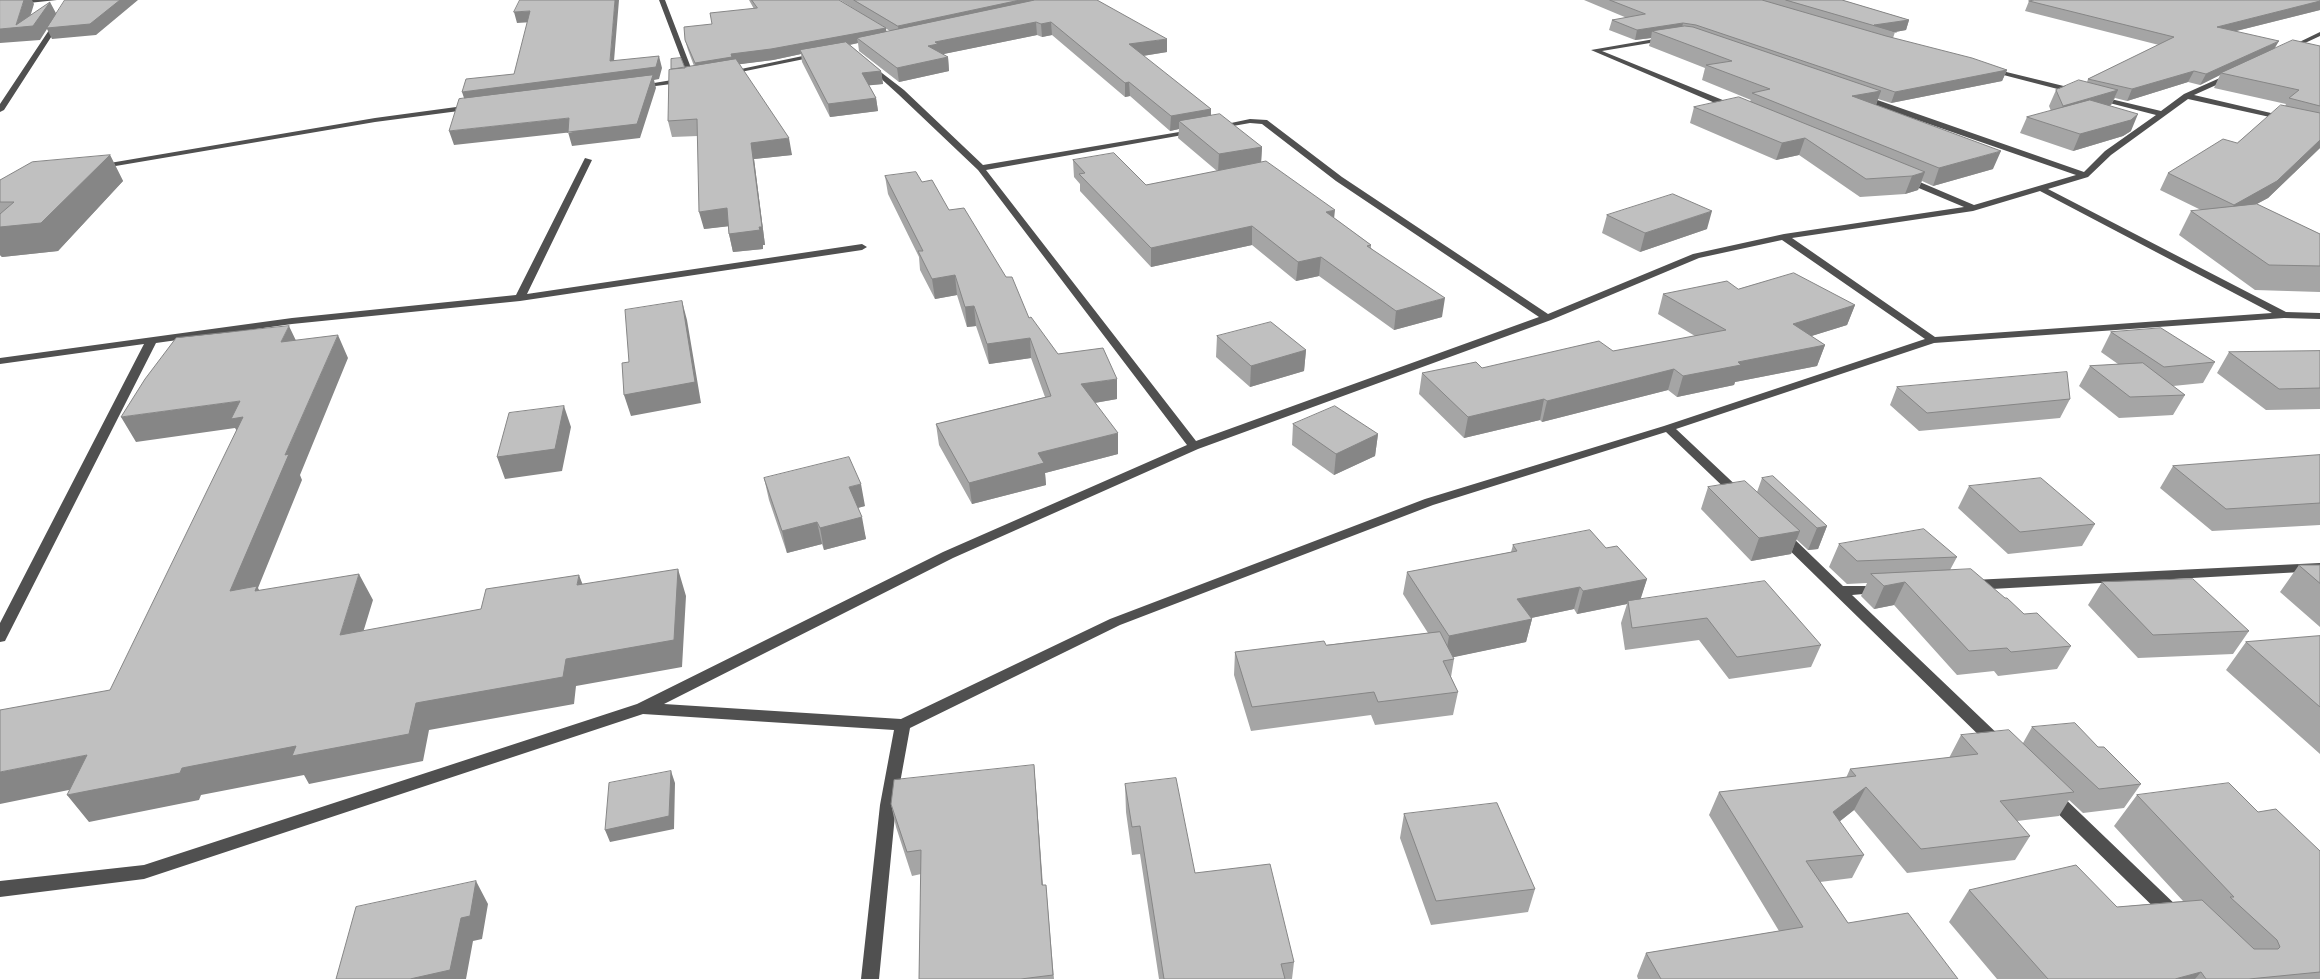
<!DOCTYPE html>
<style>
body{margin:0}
canvas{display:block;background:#fff}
</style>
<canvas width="2320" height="979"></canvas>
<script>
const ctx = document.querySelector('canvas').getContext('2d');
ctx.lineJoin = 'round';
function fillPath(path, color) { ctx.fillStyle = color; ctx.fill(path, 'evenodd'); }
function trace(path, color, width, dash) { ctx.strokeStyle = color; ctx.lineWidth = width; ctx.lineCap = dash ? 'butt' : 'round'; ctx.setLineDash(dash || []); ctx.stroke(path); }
const minor = new Path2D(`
 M29,0H57L0,6V2Z
 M69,0H75L4,110L0,112V104Z
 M659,0H665L696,81L689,79Z
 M2320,32V36L2290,50L2285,49Z
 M1666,37L1669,39L1668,40L1602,51L1735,105V109H1729L1591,50Z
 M817,53L819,54V56L726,75L722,73Z
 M869,63L904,90L983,165L1197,129L1198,131L1194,133L986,170L1196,441L1539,317L1336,181L1262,124L1250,123L1216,129L1212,127L1250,119L1267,120L1342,177L1548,314L1693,254L1784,234L1964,207L1902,181V177H1908L1974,205L2076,175L1857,99V95H1863L2084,172L2105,151L2156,115L2094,99V95L2161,111L2184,94L2231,73L2235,75L2234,77L2194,95L2288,117V121L2188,99L2111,155L2088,177L2048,189L2286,312L2320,313V319L2284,318L1934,343L1676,429L1743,492L1745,495L1743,498H1735L1666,432L1433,505L1120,625L910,728L896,805L879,979H861L880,805L894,730L643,714L144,879L0,897V881L144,865L637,704L943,552L1187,445L978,170L898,94L867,66V64ZM2040,191L2272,313L1935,337L1792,238L1973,211ZM1782,240L1925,339L1664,426L1425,499L1110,619L901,719L664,704L953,558L1198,449L1551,320L1699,258Z
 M1990,68L2080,90L2081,92L2077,94L1988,71L1986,70Z
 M684,78L688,80L687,82L640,88L636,86Z
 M471,105L475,107L474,109L375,122L98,169L94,167L98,165L375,118Z
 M585,158L592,160L527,294L862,244L867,247L862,250L520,301L292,324L156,343L7,637L5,641L0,642V623L144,344L0,364V358L292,318L516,295Z
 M1783,532L1788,533L1843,586H1886L1888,589L1886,592L1852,595L2004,740L2006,744L2004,748L1998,750L1992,748L1778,539L1776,536L1778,533Z
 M2320,563V571L1973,590L1968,588L1966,585L1968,582L1973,580Z
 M2052,790L2058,792L2180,909L2183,915L2180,921L2174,923L2168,921L2046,802L2044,797L2046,792Z`);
const wall = new Path2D(`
 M749,0H839L886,28V32L890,31L840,0H1097L1167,52L1143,56L1211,109V115L1262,147L1261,162L1334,218L1371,245V248L1442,317L1394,330L1319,276L1296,281L1252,245L1151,267L1080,191V184L1074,177L1073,160L1146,185L1217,171L1178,138L1179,129L1170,131L1130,96L1125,97L1052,35L1042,37L1037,35L943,54L948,57L949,71L899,82L859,51L858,43L850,45L881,71L883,84L869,85L876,98L878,111L830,117L802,62L801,54L773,60L739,64L792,155L754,159L765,245H763V249L733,252L729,234L728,226L704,229L698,136L672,137L668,121L685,68L694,66L688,50L685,40L712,24L754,9Z
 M1584,0H1842L1909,20L1906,30L1895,32L1893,38L2007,70L2002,81L1891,103L1878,99L1876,105L1993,169L1933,186L1922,181L1918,190L1905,194L1860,197L1799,155L1776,160L1690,123L1694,107L1750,101L1751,100L1702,80L1705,68L1649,46L1651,38L1635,40L1609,30L1612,20L1627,18Z
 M2320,0V10L2236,31L2275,49L2320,46V148L2268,198L2256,204L2320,234V292L2255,290L2179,235L2191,211L2201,210L2160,190L2168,173L2237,143L2285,106L2286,104L2214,88L2220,75L2200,85L2188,82L2127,101L2115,98L2111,105L2110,106L2131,131L2123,136L2073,151L2020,133L2027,117L2051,111L2049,106L2056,90L2087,82L2088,79L2159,45L2025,11L2029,1Z
 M110,155L123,181L58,251L2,257L0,255V180Z
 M885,176L922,182L949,210L1029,318L1058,354L1117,399L1095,403L1118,454L1045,473L1046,485L972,504L939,445L936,424L1045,397L1031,358L989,364L976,326L967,327L957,295L935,299L920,270L919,257L888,194Z
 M1607,215L1707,229L1640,252L1602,233Z
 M1663,294L1855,305L1847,325L1811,336L1825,345L1817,366L1735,382L1734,385L1677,397L1668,390L1542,422L1540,420L1464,438L1419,394L1422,373L1482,368L1613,351L1695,336L1658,314Z
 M2111,332L2215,362L2203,383L2173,386L2185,395L2173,415L2119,418L2079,386L2090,366L2118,364L2101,352Z
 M1217,336L1306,350L1304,371L1250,387L1216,357Z
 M2320,351V409L2266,410L2217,373L2229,352Z
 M1897,387L2070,399L2060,418L1919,431L1890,405Z
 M1293,424L1378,434L1375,456L1334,475L1292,445Z
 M2320,455V525L2212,531L2160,488L2173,466Z
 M764,478L865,506L858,508L866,539L824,550L822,544L787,553L769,500Z
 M1762,478L1827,526L1818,549L1808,550L1796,539L1791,554L1751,561L1701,509L1708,487L1757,492Z
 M1969,486L2095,524L2082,546L2008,554L1958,508Z
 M1839,544L1957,557L1950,570L2024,614L2071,646L2057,669L1998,676L1994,671L1957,675L1894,605L1874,609L1861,596L1867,583L1847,584L1829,567Z
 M1513,545L1606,548L1647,579L1640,599L1821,645L1811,667L1729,679L1699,640L1625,650L1621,623L1627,604L1577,614L1574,609L1531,618L1532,619L1526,642L1453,657L1454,659L1451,677L1458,692L1453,715L1375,725L1371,715L1251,731L1234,675L1235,652L1326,645L1428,633L1403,594L1407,572L1511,552Z
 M2299,565H2320V627L2280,592Z
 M2102,582L2249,631L2233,654L2138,658L2088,605Z
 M2320,636V754L2226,670L2246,642Z
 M2032,727L2098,747L2141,784L2124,808L2083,813L2069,800L2059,816L2017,821L2030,836L2015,860L1907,873L1854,810L1839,822L1864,855L1852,878L1820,882L1848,923L1958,979H1638L1637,976L1646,953L1779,931L1709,815L1719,792L1846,778L1850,769L1949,758L1961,735L2023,743Z
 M1034,765L1043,885H1046L1054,979H919L921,874L912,876L896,827L891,804Z
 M1125,784L1195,873L1294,962L1292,979H1159L1140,854L1132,855L1126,812Z
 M2137,795L2258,812L2320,851V979H1997L1949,922L1969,890L2117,907L2183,901L2114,826Z
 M1404,814L1535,889L1528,912L1431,925L1400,838Z`);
const shadedWall = new Path2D(`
 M24,0H32L34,4L27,27L50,2L57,15L120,0H138L96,35L52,39L47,29L40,40L0,43V29L16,25Z
 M615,0H619L613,73L610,61Z
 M1020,0H1064L899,36L898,26Z
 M2320,1V10L2212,37L2217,27Z
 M530,11L533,22L517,23L514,12Z
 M1909,20L1906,30L1895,32L1874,25Z
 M1036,22L1037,35L939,55L928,46L935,42Z
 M1051,22L1052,35L1042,37L1041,24Z
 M1683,23L1681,33L1652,31L1651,38L1635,40L1637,30Z
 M886,28L887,38H857L858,43L802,54L800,50L801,54L773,60L734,65L697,74L695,63L731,54Z
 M1167,39V52L1129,58V44Z
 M2279,41L2273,51L2221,73L2220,75L2200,85L2206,74Z
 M659,56L662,68L659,79L654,80L656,88L640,138L572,146L568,132L651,80L466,104L462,92Z
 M948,57L949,71L899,82L897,68Z
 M2007,70L2002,81L1891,103L1895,92Z
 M881,71L883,84L863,86L862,73Z
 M2194,71L2188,82L2127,101L2132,89Z
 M1129,82L1130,96L1125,97V83Z
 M2118,90L2111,105L2055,122L2063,106Z
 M1881,91L1875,107L1852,96Z
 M876,98L878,111L830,117L828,104Z
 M1211,109V124L1179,121V129L1170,131L1171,116Z
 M2138,114L2131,131L2123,136L2073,151L2080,134Z
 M569,118L573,132L454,145L449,131Z
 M789,138L792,155L754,159L765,245H763V249L733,252L729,234L751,143Z
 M1805,138L1799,155L1776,160L1782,143Z
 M2320,140V148L2268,198L2224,222L2234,205Z
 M1262,147L1261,164L1218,172L1219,154Z
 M2001,151L1993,169L1933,186L1939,168Z
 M110,155L123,181L58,251L2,257L0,255V227Z
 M1925,172L1918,190L1905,194L1912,176Z
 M727,208L731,226L704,229L699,212Z
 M1335,210L1333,228L1326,212Z
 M1712,211L1707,229L1640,252L1645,233Z
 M1252,226V245L1151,267V248Z
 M1321,257L1319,276L1296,281L1298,262Z
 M955,275L957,295L935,299L932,279Z
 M1445,298L1442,317L1394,330L1396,311Z
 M682,301L687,320L701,403L631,416L624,395Z
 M1855,305L1847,325L1786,344L1793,324Z
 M974,306L976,326L967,327L965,307Z
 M289,326L300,349L281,342Z
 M338,335L348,358L300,475L302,480L258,588L272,613L230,591L285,455Z
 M1030,338L1031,358L989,364L987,344Z
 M1825,345L1817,366L1735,382L1734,385L1677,397L1683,376L1738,362Z
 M1306,350L1304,371L1250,387L1251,366Z
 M1674,369L1668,390L1542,422L1547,401Z
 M1117,379V399L1082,405L1081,384Z
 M1544,399L1540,420L1464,438L1468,417Z
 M240,401L253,425L244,443L235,428L136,442L121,417Z
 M564,406L571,427L562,471L505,479L497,457Z
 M1118,433V454L1045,473L1046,485L972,504L969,483L1038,453Z
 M1378,434L1375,456L1334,475L1336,454Z
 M861,484L865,506L853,509L849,487Z
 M862,517L866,539L824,550L820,528Z
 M817,522L822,544L787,553L782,531Z
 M1827,526L1818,549L1808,550L1817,528Z
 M1800,531L1791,554L1751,561L1759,538Z
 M678,569L686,596L682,667L576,686L574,704L429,730L423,761L309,784L304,775L201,795L199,800L89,822L67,795L182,768L416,703L566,659Z
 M359,574L373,600L354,662L340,635Z
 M579,575L589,601L577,585Z
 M1647,579L1640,601H1628L1627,604L1577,614L1583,591Z
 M1905,582L1894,605L1874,609L1884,586Z
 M1580,587L1574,609L1512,622L1517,599Z
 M1532,619L1526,642L1445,659L1449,636Z
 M87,755L108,782L0,804V772Z
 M1034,765L1036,789L1044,909L1042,885Z
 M671,771L675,783L674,829L610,842L605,830Z
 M1866,787L1854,810L1821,836L1833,812Z
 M476,881L488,904L482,939L473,941L466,979H410L461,918Z
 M2201,972L2195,979H2175Z`);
const building = new Path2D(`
 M0,0H24L16,25L50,2L33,26L0,29Z
 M65,0H120L90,24L47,28Z
 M520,0H615L610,61L659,56L656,67L462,92L466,79L514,74L530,11L514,12Z
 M752,0H839L886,28L771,49L731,54L732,57L695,63L685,40L684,27L712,24L710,13L757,8Z
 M854,0H1020L898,26Z
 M1035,0H1097L1167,39L1129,44L1211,109L1171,116L1129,82L1125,83L1051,22L1041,24L1036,22L935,42L938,44L928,46L948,57L897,68L857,38Z
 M1610,0H1762L1886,36L1972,58L2007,70L1895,92L1696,25L1683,23L1637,30L1612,20L1645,14Z
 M1786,0H1842L1909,20L1874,25L1896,32Z
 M2035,0H2320V1L2217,27L2279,41L2206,74L2194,71L2132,89L2088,79L2174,37L2029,1Z
 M1685,26L1693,27L1881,91L1852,96L2001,151L1939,168L1752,93L1770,89L1706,65L1732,61L1652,31Z
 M2293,40L2320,46V106L2289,98L2299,90L2221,73Z
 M846,42L881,71L862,73L876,98L828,104L800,50Z
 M681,58L685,68L671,69V59Z
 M736,59L789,138L751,143L762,227H759L760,230L729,234L727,208L699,212L697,119L668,121L669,70Z
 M653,75L637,124L568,132L569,118L449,131L459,99Z
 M2079,80L2118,90L2063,106L2056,90Z
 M1739,97L1925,172L1912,176L1866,179L1805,138L1782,143L1694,107Z
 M2090,100L2138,114L2131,120L2080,134L2027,117Z
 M2281,105L2320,113V140L2277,181L2234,205L2168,173L2223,139L2237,143Z
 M1220,114L1262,147L1219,154L1179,121Z
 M1114,153L1146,185L1266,161L1335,210L1326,212L1371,245L1367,246L1445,298L1396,311L1321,257L1298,262L1252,226L1151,248L1079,174L1085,173L1073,160Z
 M110,155L41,223L0,227V214L14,202H0V180L32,162Z
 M916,172L922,182L932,180L949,210L964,208L1006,277H1012L1029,318L1031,317L1058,354L1103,348L1117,379L1081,384L1118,433L1038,453L1044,463L969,483L936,424L1051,396L1030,338L987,344L974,306L965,307L955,275L932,279L918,251H923L885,176Z
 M1673,194L1712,211L1645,233L1607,215Z
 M2257,204L2320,234V266L2269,265L2191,211Z
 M1794,273L1855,305L1793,324L1825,345L1738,362L1741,365L1683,376L1674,369L1547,401L1544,399L1468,417L1422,373L1476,362L1482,368L1599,341L1613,351L1726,330L1663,294L1727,281L1738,289Z
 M682,301L695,382L624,395L622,363L629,362L625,310Z
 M1271,322L1306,350L1251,366L1217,336Z
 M289,326L281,342L338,335L285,455L289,454L230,591L257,586L255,591L359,574L340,635L481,609L486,589L579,575L577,585L678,569L674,640L566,659L563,677L416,703L409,734L292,756L296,746L182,768L180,773L67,795L87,755L0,772V710L110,690L243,417L231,419L240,401L121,417L145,379L176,338Z
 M2161,328L2215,362L2164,367L2111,332Z
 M2320,351V388L2279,389L2229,352Z
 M2143,363L2185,395L2130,397L2090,366Z
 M2067,372L2070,399L1927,413L1897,387Z
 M564,406L555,449L497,457L509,413Z
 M1335,406L1378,434L1336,454L1293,424Z
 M2320,455V503L2226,509L2173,466Z
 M849,457L861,484L849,487L862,517L820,528L817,522L782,531L764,478Z
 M1773,476L1827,526L1817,528L1762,478Z
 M2041,478L2095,524L2020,532L1969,486Z
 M1745,481L1800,531L1759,538L1708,487Z
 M1924,529L1957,557L1857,561L1839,544Z
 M1590,530L1606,548L1617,546L1647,579L1583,591L1580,587L1517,599L1532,619L1449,636L1407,572L1517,551L1513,545Z
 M2299,565H2320V583Z
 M1971,569L2005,598H2007L2024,614L2037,613L2071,646L2011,652L2007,648L1969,651L1905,582L1884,586L1871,574Z
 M2193,579L2249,631L2153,635L2102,582Z
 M1765,581L1821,645L1737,657L1707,618L1632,628L1628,601Z
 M1440,632L1454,659L1443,661L1458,692L1378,702L1374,692L1252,707L1235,652L1324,641L1326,645Z
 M2320,636V707L2246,642Z
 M2075,723L2098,747H2104L2141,784L2099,789L2032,727Z
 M2009,730L2074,792L2000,801L2030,836L1921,849L1866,787L1833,812L1864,855L1806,861L1848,923L1908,913L1958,979H1661L1646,953L1803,927L1719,792L1856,776L1850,769L1978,754L1961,735Z
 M1034,765L1042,885H1046L1053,975L1021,979H919L921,850L907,852L891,804L894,780Z
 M671,771L669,816L605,830L609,783Z
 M1176,778L1195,873L1270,864L1294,962L1281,964L1285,979H1164L1140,826L1132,827L1125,784Z
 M2229,783L2258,812L2276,809L2320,851V972L2249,979H2206L2201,972L2175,979H2048L1969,890L2076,865L2117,907L2202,900L2254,949H2278L2280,947L2277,940L2230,897H2234L2137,795Z
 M1497,803L1535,889L1436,901L1404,814Z
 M476,881L470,916L461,918L450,970L410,979H336L356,907Z`);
fillPath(minor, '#505050');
fillPath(wall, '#a5a5a5');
fillPath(shadedWall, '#868686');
fillPath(building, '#c0c0c0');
trace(building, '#868686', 1);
</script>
